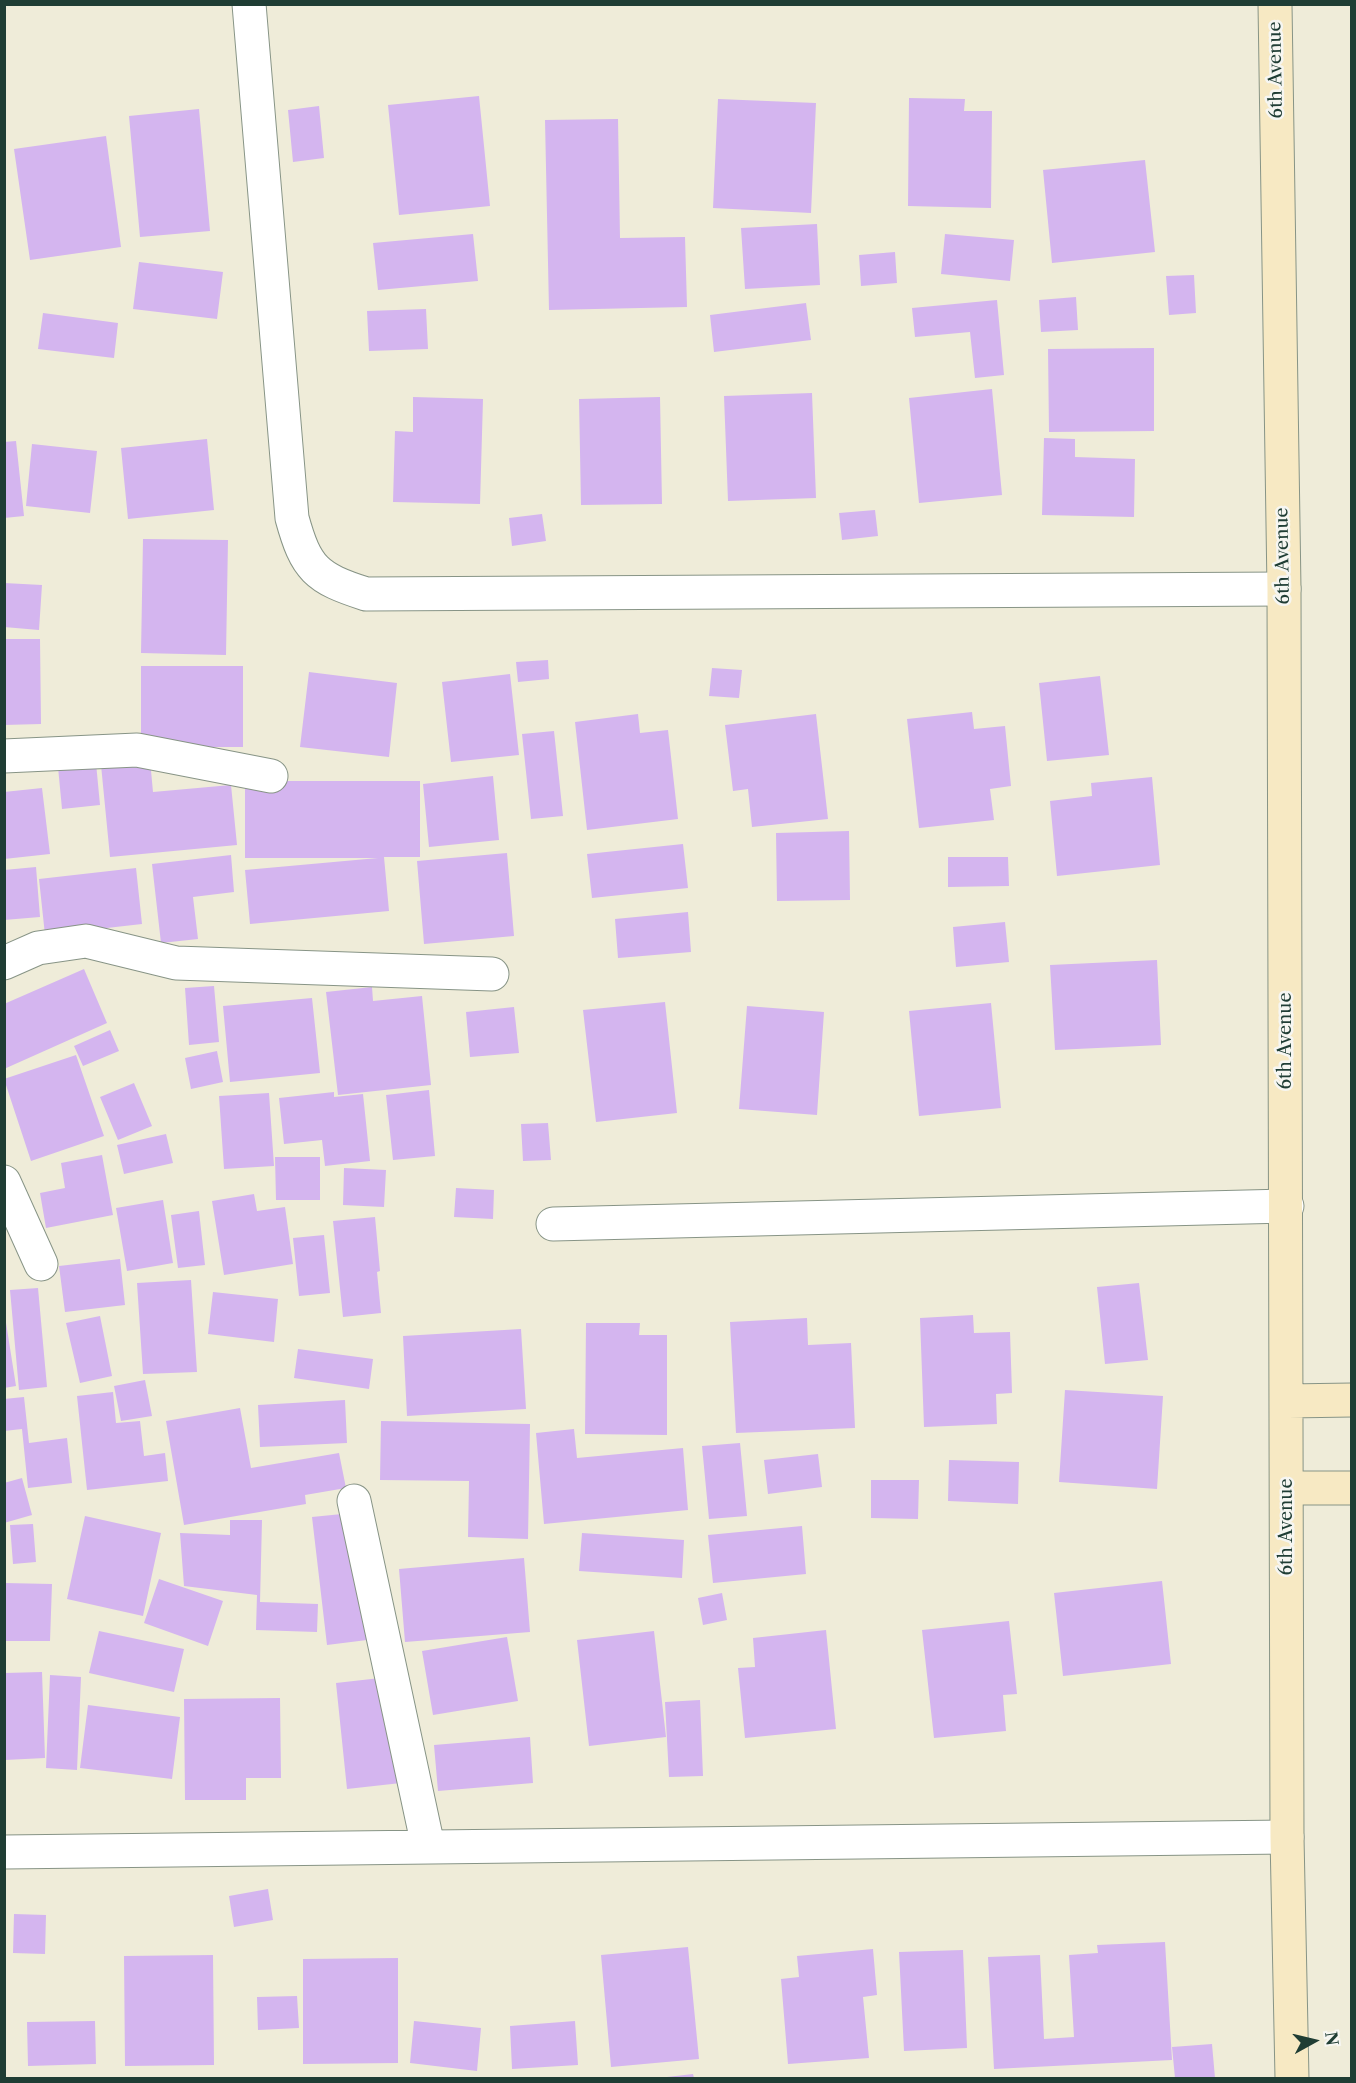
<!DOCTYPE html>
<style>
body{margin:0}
#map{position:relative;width:1356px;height:2083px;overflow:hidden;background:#efecd9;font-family:"Libre Caslon Text",serif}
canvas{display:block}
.frame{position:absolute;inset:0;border:6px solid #1f3d34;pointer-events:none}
.north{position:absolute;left:1284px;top:2011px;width:60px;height:60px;-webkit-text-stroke:4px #f6f6f2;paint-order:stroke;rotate:82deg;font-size:16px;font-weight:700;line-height:24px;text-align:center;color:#1f3d34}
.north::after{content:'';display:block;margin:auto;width:21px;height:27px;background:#1f3d34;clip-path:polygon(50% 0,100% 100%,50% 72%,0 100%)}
</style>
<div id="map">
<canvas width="1356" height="2083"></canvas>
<div class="frame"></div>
<div class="north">N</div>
</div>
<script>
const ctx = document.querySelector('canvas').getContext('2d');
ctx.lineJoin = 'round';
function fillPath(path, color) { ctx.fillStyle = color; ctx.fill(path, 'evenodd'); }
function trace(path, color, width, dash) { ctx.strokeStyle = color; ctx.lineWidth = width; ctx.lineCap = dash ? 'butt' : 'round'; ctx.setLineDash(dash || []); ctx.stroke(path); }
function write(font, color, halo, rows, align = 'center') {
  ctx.font = font + ' "Libre Caslon Text",serif'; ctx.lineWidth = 5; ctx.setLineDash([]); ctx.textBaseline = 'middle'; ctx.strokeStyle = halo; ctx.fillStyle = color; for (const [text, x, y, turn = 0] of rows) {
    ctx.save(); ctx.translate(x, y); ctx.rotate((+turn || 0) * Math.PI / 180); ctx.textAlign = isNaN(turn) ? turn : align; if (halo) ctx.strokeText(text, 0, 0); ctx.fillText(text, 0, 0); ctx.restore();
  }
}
const building = new Path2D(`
 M479,96L490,206L399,215L388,105Z
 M909,98L965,99L964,111H992L991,208L908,206Z
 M718,99L816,103L811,213L713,208Z
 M319,106L324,158L293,162L288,110Z
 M199,109L210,231L140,237L129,116Z
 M618,119L620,238L685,237L687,307L549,310L545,120Z
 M106,136L121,247L30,260L14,149Z
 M1145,160L1155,252L1052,263L1043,170Z
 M817,224L820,285L745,289L741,228Z
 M473,234L478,281L378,290L373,243Z
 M945,234L1014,240L1010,281L941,274Z
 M895,252L897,283L861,286L859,255Z
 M139,262L223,272L217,319L133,309Z
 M1194,275L1196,313L1169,315L1166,276Z
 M1076,297L1078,330L1041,332L1039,300Z
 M997,300L1004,375L975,378L970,332L915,337L912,308Z
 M806,303L811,340L714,352L710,315Z
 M426,309L428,349L369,351L367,311Z
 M43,313L118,323L114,358L38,349Z
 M1154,348V431L1049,432L1048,349Z
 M992,389L1002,495L919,503L909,398Z
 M812,393L816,498L728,501L724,396Z
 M413,397L483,399L480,504L393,502L395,431L413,432Z
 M660,397L662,504L581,505L579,399Z
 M1044,438L1075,439V457L1135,459L1134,517L1042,515Z
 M207,439L214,510L128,519L121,448Z
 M16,441L24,516L4,518V442Z
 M32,444L97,451L90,513L26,506Z
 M875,510L878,536L842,540L839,513Z
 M542,514L546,541L512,546L509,518Z
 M143,539L228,540L226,655L141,653Z
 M4,583L42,585L39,630L4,627Z
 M4,639H40L41,724L4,725Z
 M548,660L549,679L518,682L516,662Z
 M141,666H243V747H141Z
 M712,668L742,670L739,698L709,696Z
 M309,672L397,683L389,757L300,747Z
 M510,674L519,755L451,762L442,682Z
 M1100,676L1109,755L1047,761L1039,683Z
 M972,712L974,729L1005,726L1011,786L990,789L994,820L919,828L907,719Z
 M638,714L640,733L668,730L678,819L587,830L575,722Z
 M816,714L828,819L752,827L748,789L733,791L725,725Z
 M554,731L563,816L531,819L522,734Z
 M150,760L153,792L231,785L237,845L110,857L101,765Z
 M96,763L100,805L62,809L58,767Z
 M493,776L499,840L429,847L423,784Z
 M1152,777L1160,865L1057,876L1050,801L1092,796L1091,783Z
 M245,781H420V857H384L389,911L250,924L245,870L378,858H245Z
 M42,788L50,854L4,859V792Z
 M849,831L850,900L777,901L776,833Z
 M683,844L688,888L592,898L587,854Z
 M507,853L514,936L424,944L417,861Z
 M231,855L234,892L193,897L198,939L161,943L152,864Z
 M948,857H1008L1009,886L948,887Z
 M36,867L40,917L4,920V870Z
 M136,868L142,924L45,935L39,879Z
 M688,912L691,952L618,958L615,919Z
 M1005,922L1009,962L956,967L953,927Z
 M1157,960L1161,1045L1055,1050L1050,965Z
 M84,969L107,1023L4,1069V1004Z
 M214,986L219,1042L189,1045L185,988Z
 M372,987L373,1001L422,996L431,1085L338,1095L326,992Z
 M312,998L320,1073L230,1082L223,1006Z
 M665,1002L677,1113L596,1122L583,1010Z
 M991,1003L1001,1108L919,1116L909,1011Z
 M747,1006L824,1012L817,1115L739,1109Z
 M514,1007L519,1053L470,1057L466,1012Z
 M110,1030L119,1051L83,1066L74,1046Z
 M217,1051L223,1082L191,1089L185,1058Z
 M76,1055L104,1136L31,1161L4,1079Z
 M134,1083L152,1126L118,1140L100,1097Z
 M429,1090L435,1156L393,1160L386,1095Z
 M334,1092V1097L363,1094L370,1161L325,1166L322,1140L284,1144L279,1098Z
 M269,1093L274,1166L224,1169L219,1096Z
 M548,1123L551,1160L523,1161L521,1124Z
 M166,1134L173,1163L124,1174L117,1145Z
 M102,1155L113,1215L46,1228L40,1193L65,1188L61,1163Z
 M275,1157H320V1200H276Z
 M344,1168L386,1170L384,1207L343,1205Z
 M456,1188L494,1190L493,1219L454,1217Z
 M254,1194L257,1211L285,1207L293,1264L224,1275L212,1201Z
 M163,1200L173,1263L127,1271L116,1208Z
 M199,1211L205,1265L178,1268L171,1215Z
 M375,1217L380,1271L377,1272L381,1313L343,1317L333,1221Z
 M324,1235L330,1293L299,1296L293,1238Z
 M120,1259L125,1305L65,1312L59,1266Z
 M191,1280L197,1372L143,1374L137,1283Z
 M1139,1283L1148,1360L1105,1364L1097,1287Z
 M38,1288L47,1387L19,1390L10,1290Z
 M213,1292L278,1299L274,1342L208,1334Z
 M4,1310L16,1386L4,1388Z
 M973,1315L974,1333L1010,1332L1012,1393L996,1394L997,1424L924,1427L920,1318Z
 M100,1316L112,1376L80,1383L66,1323Z
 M807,1318L808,1345L851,1343L855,1428L736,1433L730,1322Z
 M586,1323H640L639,1335H667V1435L585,1434Z
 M521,1329L526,1409L407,1416L403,1336Z
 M298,1349L373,1359L369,1389L294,1378Z
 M145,1380L152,1416L121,1421L114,1386Z
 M1065,1390L1163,1396L1157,1489L1059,1482Z
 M113,1392L116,1423L140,1421L144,1456L165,1453L168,1481L87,1490L77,1396Z
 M24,1397L29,1443L67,1438L72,1483L28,1488L22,1429L4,1431V1399Z
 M345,1400L347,1443L260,1447L258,1405Z
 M240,1408L251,1468L339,1453L346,1488L305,1495L306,1504L184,1525L166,1421Z
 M381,1421L530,1424L528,1539L468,1537L469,1481L380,1480Z
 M574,1429L577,1458L683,1448L688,1510L544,1524L536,1433Z
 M740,1443L747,1516L709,1519L702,1446Z
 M818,1454L822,1487L768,1494L764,1460Z
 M949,1460L1019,1462L1018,1504L948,1501Z
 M22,1478L32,1515L4,1523V1483Z
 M871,1480H919L918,1519L871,1518Z
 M352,1513L367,1640L327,1645L312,1517Z
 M85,1516L161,1533L143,1616L67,1599Z
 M230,1520H262L260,1602L318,1604L317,1632L256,1630L257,1595L184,1586L180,1533L230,1535Z
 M33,1524L36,1562L13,1564L10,1525Z
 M802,1526L806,1574L713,1583L708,1535Z
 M582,1533L684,1540L682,1578L579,1571Z
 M524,1558L530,1632L405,1642L399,1569Z
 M159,1579L223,1601L208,1646L144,1623Z
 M1162,1581L1171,1664L1063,1676L1054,1593Z
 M4,1583L52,1584L50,1641H4Z
 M722,1593L727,1620L703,1625L698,1598Z
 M1009,1621L1017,1694L1003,1695L1006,1731L934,1738L922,1630Z
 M826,1630L836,1729L745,1738L738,1668L755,1667L753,1638Z
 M99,1631L184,1649L174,1692L89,1673Z
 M654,1631L666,1737L589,1746L577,1640Z
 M507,1637L518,1701L433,1715L422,1651Z
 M42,1672L45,1758L5,1760V1673Z
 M50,1675L81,1677L77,1770L46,1768Z
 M389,1677L401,1783L347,1789L336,1683Z
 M280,1698L281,1778H246V1800H185L184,1699Z
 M700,1700L703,1776L669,1777L665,1702Z
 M88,1705L180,1717L172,1779L80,1768Z
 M530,1737L533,1783L438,1791L434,1745Z
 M268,1889L273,1920L234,1927L229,1896Z
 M14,1914L46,1915L45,1954L13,1953Z
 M1165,1942L1172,2060L994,2069L988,1957L1040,1955L1044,2039L1074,2037L1069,1955L1098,1953L1097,1945Z
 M688,1947L699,2059L611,2067L601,1955Z
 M873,1949L877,1995L863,1997L869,2058L788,2064L781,1979L799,1977L797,1956Z
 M963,1950L967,2048L904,2051L899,1952Z
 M213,1955L214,2065L125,2066L124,1956Z
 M398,1958V2063L303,2064V1959Z
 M297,1996L299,2028L258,2030L257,1997Z
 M95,2021L96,2064L28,2066L27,2022Z
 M414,2021L481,2028L477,2071L410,2063Z
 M575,2021L578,2065L512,2069L510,2026Z
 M1212,2044L1215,2078H1175L1172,2047Z
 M693,2074L694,2078H667V2077Z`);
const street = new Path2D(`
 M249,4L292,518C306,569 316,578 366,594L1284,589
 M4,756L137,750L271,776
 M4,963L38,948L86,941L176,963L492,974
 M4,1182L41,1264
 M553,1224L1287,1206
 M354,1501L428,1846
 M4,1852L1287,1837`);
const secondary = new Path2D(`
 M1275,4L1284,589L1287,1837L1292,2078
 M1288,1401L1352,1400
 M1287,1488H1352`);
const streetNames = [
 ["6th Avenue",1276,70,-91],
 ["6th Avenue",1283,556,-91],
 ["6th Avenue",1286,1041,-90],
 ["6th Avenue",1287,1527,-90]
];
fillPath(building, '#d4b5ef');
trace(street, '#879486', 35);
trace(secondary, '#879486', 35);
trace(street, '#fff', 33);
trace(secondary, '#f7e9c3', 33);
write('18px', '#1f3d34', '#f6f6f2', streetNames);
</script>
